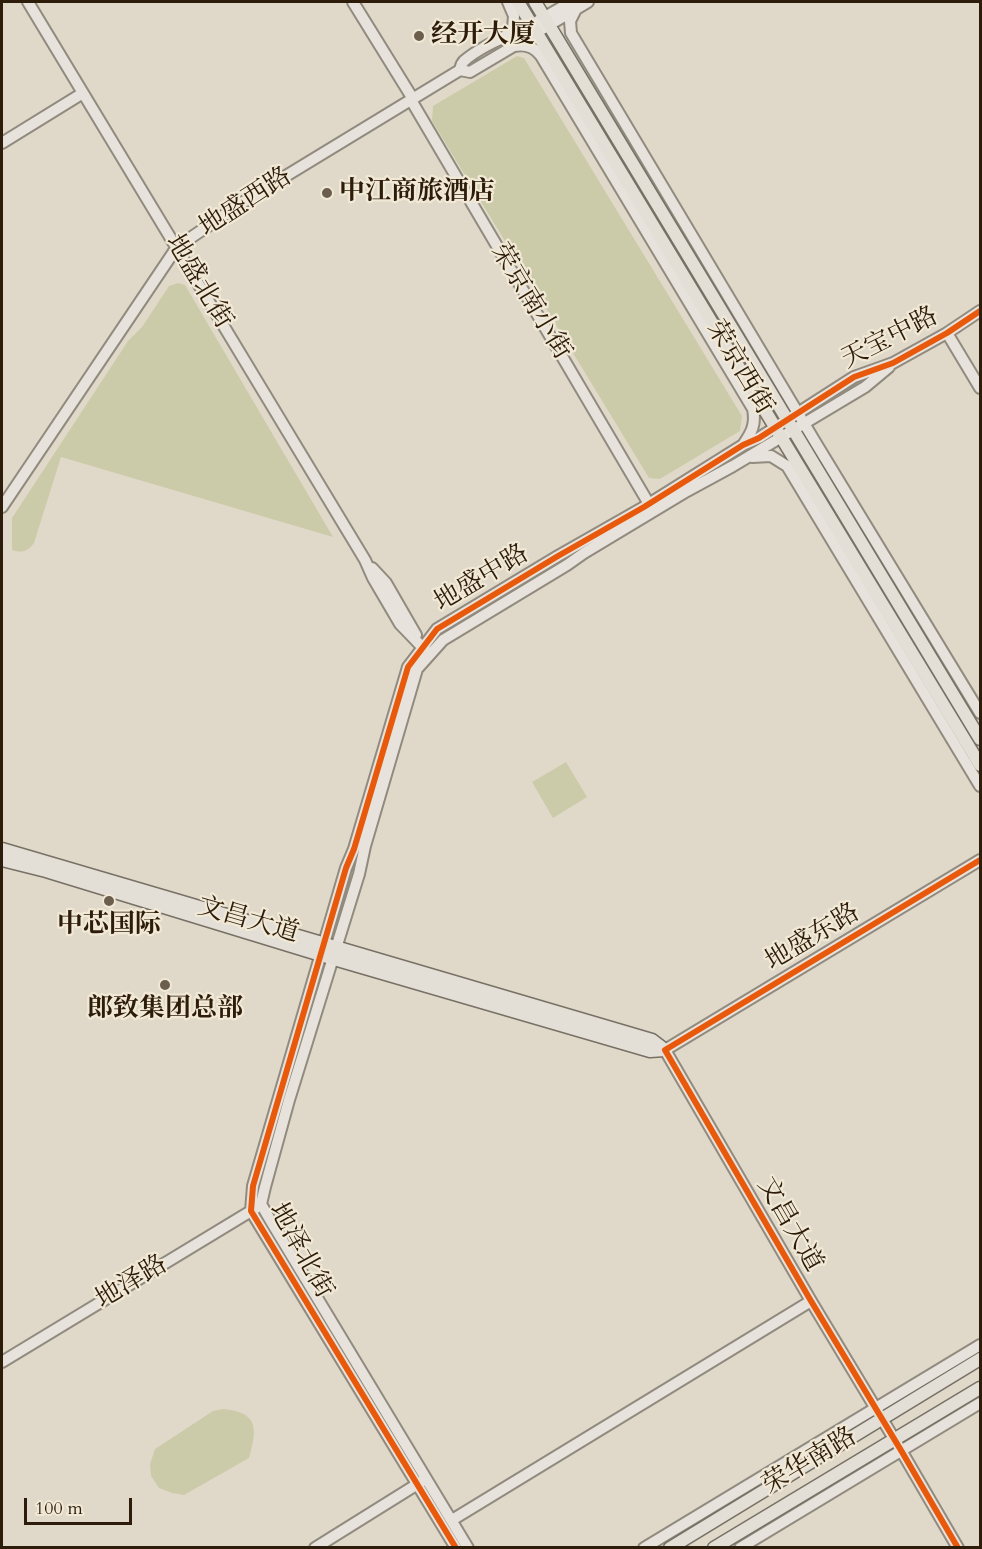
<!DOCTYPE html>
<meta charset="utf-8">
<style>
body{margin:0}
#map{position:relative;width:982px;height:1549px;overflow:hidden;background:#e0d9c9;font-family:Cardo,serif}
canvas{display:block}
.frame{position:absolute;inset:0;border:3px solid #2c1c09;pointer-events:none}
.scale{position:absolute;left:24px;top:1498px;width:108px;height:27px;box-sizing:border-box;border:3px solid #2c1c09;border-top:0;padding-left:8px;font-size:18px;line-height:21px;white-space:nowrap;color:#2c1c09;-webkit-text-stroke:4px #f1e9d6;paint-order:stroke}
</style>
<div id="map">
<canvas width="982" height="1549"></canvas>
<div class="frame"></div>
<div class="scale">100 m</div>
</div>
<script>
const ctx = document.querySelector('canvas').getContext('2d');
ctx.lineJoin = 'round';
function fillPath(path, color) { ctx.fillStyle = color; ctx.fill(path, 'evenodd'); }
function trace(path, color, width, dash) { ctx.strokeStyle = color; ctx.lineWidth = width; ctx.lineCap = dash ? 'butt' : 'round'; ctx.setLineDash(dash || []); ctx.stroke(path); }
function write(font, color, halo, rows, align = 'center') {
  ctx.font = font + ' Cardo,"Noto Serif SC",serif'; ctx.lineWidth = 4.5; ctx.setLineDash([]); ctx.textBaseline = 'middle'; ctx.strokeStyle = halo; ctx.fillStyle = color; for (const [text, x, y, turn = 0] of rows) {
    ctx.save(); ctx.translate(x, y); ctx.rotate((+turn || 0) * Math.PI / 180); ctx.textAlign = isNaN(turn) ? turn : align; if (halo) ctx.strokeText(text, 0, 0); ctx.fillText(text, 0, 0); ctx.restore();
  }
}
const green = new Path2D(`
 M517,56L524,58L742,416L740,431L660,479L649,478L432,121L433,106Z
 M178,283L185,285L333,537L61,457L34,543C27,552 22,553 12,550V518L128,341L142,327L169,286Z
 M566,762L587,797L553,818L532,782Z
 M223,1409C259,1412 257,1429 249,1458L184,1495L172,1493L159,1488L151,1476L150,1464L155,1449L213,1411Z`);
const minor = new Path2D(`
 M28,2L365,560L373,578L400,624L427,652
 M353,2L413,99
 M576,9L570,21L571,33L814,440L980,713
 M505,36L513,28L514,16L508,2
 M514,46C525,44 534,46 541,56L753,409C756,424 752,432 743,445
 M460,70L470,72L588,2
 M411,100L649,504
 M2,143L83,93
 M947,333L980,388
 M752,457L771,456L787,466L980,786
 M2,507L177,247L248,199L460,70C461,66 461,64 464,61C473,53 499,37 510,37L571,2
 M372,568L386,583L416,635
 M2,1362L256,1208
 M452,1520L811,1301
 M315,1548L424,1480
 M456,1548L251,1211L253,1186L346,868L354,849L408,667L437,629L558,556L644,507L743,445L759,438L854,377L893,363L947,333L980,311
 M468,1548L272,1223L261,1204L265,1187L289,1100L359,874L365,846L417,669L443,640L567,565L584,553L687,491L733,466L865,387L889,367
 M644,1548L980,1345
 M740,1548L980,1403
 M958,1548L902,1452L811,1301L665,1050L980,860`);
const major = new Path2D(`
 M518,2L775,427L980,765
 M535,2L980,739
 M2,849L652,1040L665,1050
 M2,860L46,871L334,959L650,1051L665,1050
 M670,1548L980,1359
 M714,1548L980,1388`);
const cycleway = new Path2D(`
 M456,1548L251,1211L253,1186L346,868L354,849L408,667L437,629L558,556L644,507L743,445L759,438L854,377L893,363L947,333L980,311
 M958,1548L902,1452L811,1301L665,1050L980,860`);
const markers = [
 [419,36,6,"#6b5e4c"],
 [327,193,6,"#6b5e4c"],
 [109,901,6,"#6b5e4c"],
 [165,985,6,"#6b5e4c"]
];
const poiNames = [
 ["经开大厦",431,36],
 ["中江商旅酒店",339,193],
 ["中芯国际",109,926,"center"],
 ["郎致集团总部",165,1010,"center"]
];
const streetNames = [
 ["地盛西路",246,203,-33],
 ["地盛北街",198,282,59],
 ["荣京南小街",530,302,59],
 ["天宝中路",890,339,-27],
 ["荣京西街",739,368,59],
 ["地盛中路",482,579,-31],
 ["文昌大道",248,921,16],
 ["地盛东路",813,938,-31],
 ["文昌大道",789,1225,60],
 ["地泽北街",300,1251,61],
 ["地泽路",132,1283,-31],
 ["荣华南路",810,1462,-31]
];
fillPath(green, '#cccba9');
trace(minor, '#908a7f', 14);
trace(major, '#777065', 15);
trace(minor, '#e7e3dc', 10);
trace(major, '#e3dfd6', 12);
trace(cycleway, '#e8590c', 6);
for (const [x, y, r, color] of markers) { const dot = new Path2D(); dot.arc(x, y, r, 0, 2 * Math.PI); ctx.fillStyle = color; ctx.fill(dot); trace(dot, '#f1e9d6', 2); }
write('bold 26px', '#2c1c09', '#f1e9d6', poiNames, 'left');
write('26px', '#2c1c09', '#f1e9d6', streetNames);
</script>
